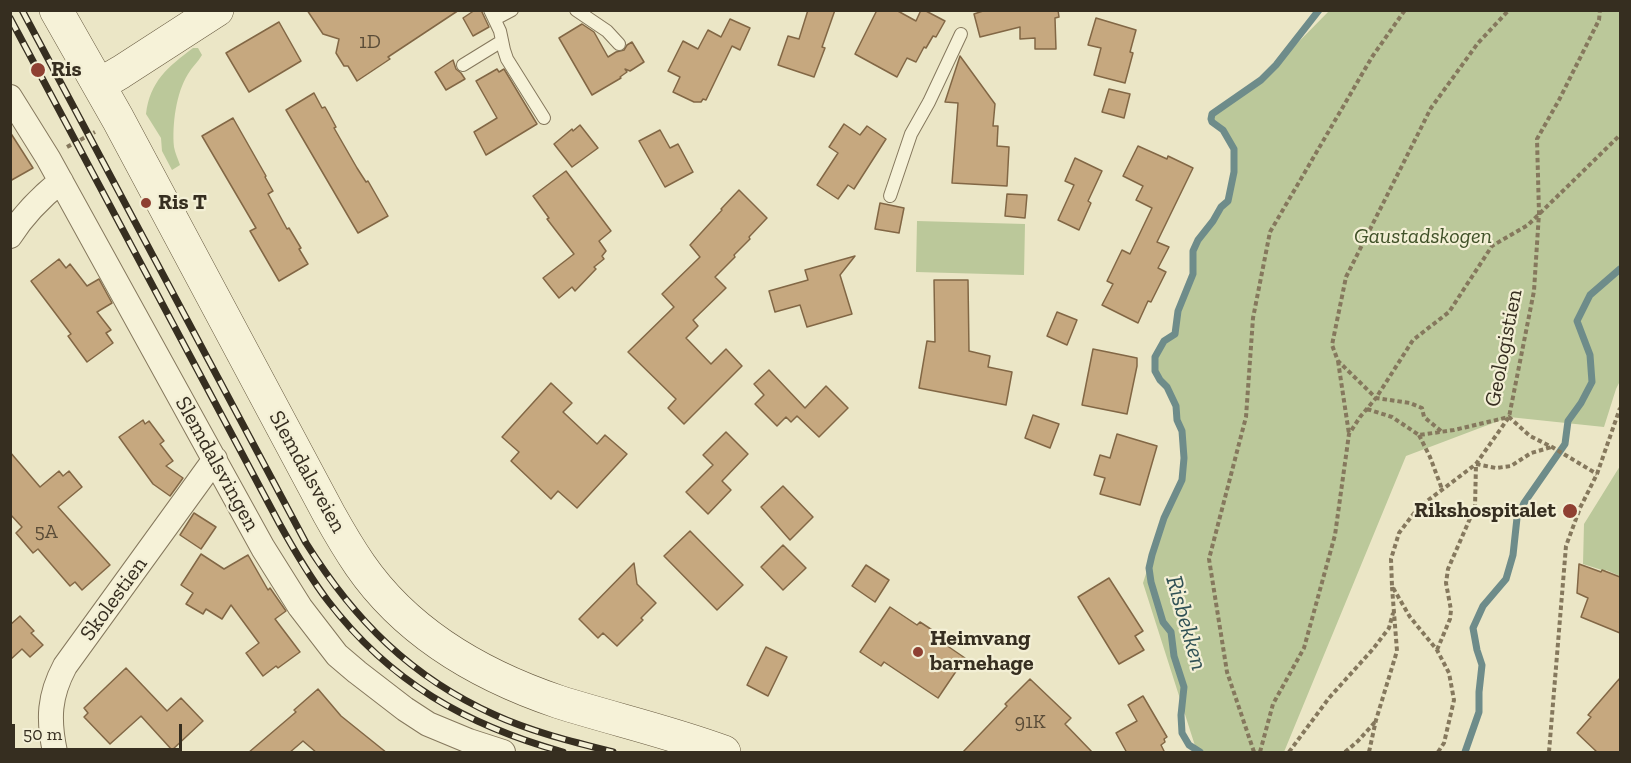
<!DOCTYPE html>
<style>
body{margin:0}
#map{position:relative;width:1631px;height:763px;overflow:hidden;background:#ebe6c6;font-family:"Zilla Slab",serif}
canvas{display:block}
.frame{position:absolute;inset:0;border:12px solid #362e20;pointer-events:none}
.scale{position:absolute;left:12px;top:724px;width:170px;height:27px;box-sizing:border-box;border:3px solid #362e20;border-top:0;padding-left:8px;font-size:18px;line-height:21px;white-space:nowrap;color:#362e20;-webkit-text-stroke:4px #f3efd5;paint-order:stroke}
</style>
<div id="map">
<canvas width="1631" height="763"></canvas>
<div class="frame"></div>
<div class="scale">50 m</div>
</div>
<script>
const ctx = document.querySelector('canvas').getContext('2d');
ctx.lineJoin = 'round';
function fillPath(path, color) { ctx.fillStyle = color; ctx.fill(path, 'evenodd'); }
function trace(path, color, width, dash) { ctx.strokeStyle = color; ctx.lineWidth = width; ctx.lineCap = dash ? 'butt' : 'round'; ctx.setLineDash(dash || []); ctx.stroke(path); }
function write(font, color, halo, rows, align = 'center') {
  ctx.font = font + ' "Zilla Slab",serif'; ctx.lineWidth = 4.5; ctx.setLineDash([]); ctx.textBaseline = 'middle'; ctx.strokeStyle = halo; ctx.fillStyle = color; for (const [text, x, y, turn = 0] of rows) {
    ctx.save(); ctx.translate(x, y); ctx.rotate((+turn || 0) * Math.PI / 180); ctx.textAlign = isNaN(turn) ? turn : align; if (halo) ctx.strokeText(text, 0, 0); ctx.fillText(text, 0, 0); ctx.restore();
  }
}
const green = new Path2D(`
 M1329,11H1620V381L1616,389L1604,427L1509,417L1406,456L1284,752H1197L1143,583L1164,518L1182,480L1184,458L1182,431L1177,420L1176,406L1167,387L1160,380L1155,371V357L1164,341L1175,334L1178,311L1193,273V251L1198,240L1213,221L1221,207L1228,201L1234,172V149L1223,131L1212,122L1211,119L1212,114L1261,80Z
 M193,48H198L202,55C198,62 192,67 188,74C176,93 172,125 174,147C175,153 178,159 180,165L172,170L162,151L161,138L146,114C150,81 168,67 193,48Z
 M917,221L1025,224L1024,275L916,272Z
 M1620,466V576L1606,570L1605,571L1583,564L1584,524Z`);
const stream = new Path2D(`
 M1200,752L1189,745L1182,733L1181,715L1184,687L1174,656L1171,632L1163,622L1151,582L1149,568L1152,555L1164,518L1182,480L1184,458L1182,431L1177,420L1176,406L1167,387L1160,380L1155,371V357L1164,341L1175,334L1178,311L1193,274V251L1198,240L1213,221L1221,207L1228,201L1234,172V149L1223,130L1212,122L1211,119L1212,114L1261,80L1276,65L1319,10
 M1465,752L1479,712V692L1482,665L1477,650L1473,628L1483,606L1506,579L1513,555L1517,518L1524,503L1565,444L1568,421L1581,403L1592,382L1590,355L1577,321L1590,295L1620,269`);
const building = new Path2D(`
 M307,10H459L388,57L390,59L357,81L348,66H344L336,53L339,39L323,34Z
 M475,10H481L489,27L473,36L463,18Z
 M808,10H835L822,47L825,48L814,77L778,65L788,36L799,39Z
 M877,10H896L916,21L921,10H924L945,21L936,37L933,36L926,48L924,47L916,62L907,58L897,77L855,54Z
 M986,10H1058L1059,17L1055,18L1056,49H1035V38L1020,39V27L980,37L974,14Z
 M1096,18L1136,30L1130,52L1133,53L1125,83L1094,75L1101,48L1088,45Z
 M730,19L750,28L740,50L732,46L706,100L703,99L701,102H694L673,92L680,77L668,71L683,41L698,49L708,30L721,37Z
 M279,22L301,61L249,92L226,53Z
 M582,24L594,32L608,57L616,52L624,50L627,45L632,42L644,62L630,71L625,69L627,72L620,77L621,78L592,95L559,38Z
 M960,56L995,104L993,126H998L997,146L1009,147L1007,186L952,183L958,103L945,102Z
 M453,60L456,69L461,73L465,79L446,90L435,72Z
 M497,69L499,72L504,69L537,124L486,155L474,132L497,118L476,81Z
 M1109,89L1130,94L1124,118L1102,112Z
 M314,93L322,108L325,107L329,114L336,127L334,128L357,168L366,182L368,181L388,216L358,233L286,110Z
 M233,118L266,176L265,177L273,191L268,194L287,229L289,228L301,248L299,249L308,264L279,281L250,231L256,228L202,136Z
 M844,124L860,135L867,126L886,139L854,189L848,185L838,199L817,185L838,153L829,147Z
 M580,125L598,148L572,167L554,144L572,129L573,131Z
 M660,130L670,148L678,144L693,172L665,187L639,141Z
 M10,132L33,168L10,181Z
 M1138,146L1167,159L1168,156L1193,168L1157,242L1169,247L1158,268L1166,272L1151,302L1148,301L1138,323L1102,305L1113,284L1107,281L1122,250L1130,254L1152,208L1136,200L1143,186L1123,176Z
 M1075,158L1102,171L1088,201L1091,203L1079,230L1058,220L1074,185L1065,181Z
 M566,171L611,231L599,241L606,251L602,256L604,259L594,267L596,269L575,291L572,287L559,298L543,278L574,254L547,219L549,218L533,196Z
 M739,190L767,218L749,237L750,239L734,255L735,257L715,277L726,288L693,320L698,326L686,338L711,364L726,349L742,366L684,424L668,408L676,399L628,352L674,307L662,294L700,257L690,245L722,210L721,209Z
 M1007,194L1027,195L1025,218L1005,216Z
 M880,203L904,208L899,233L875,229Z
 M855,256L840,275L852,314L807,327L800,305L775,312L769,291L808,280L805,270Z
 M59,259L66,268L70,264L87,286L99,279L112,303L97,312L111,330L106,333L113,343L87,362L68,336L71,334L31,281Z
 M934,280H968L969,351L990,356L988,367L1012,372L1006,405L919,388L927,341L935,342Z
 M1057,312L1077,320L1067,345L1047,336Z
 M1093,349L1137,358V366L1127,414L1082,405Z
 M769,370L805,408L826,386L848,408L819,437L797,416L791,422L786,417L777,426L755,404L764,395L754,384Z
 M551,383L572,403L563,412L597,444L605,435L627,454L577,508L558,491L551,499L511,461L519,452L502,437Z
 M1033,415L1059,424L1050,448L1025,438Z
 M143,420L145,424L149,421L164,441L160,444L173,461L166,466L183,478L170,496L153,484L119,437Z
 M726,432L748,454L722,481L731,490L708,514L686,492L713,465L703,455Z
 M1117,434L1157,446L1140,505L1100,494L1105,478L1094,475L1100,455L1110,458Z
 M10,452L40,487L59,471L63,476L69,471L82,487L58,507L110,565L82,590L75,582L70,586L38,549L33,553L16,533L22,527L10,514Z
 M783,486L813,517L790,540L761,507Z
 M194,513L216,527L201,549L180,535Z
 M690,531L743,585L717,610L664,556Z
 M783,545L806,568L783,590L761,567Z
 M201,554L224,569L248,555L268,590L270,588L286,611L275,619L300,652L278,668L276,666L263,676L246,653L259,643L231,605L222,619L206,609L203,614L186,604L193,593L181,585Z
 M634,563L637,584L656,603L641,618L643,620L617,646L603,633L598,638L579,619Z
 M1579,564L1601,572L1602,570L1620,577V633L1581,617L1588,598L1577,593Z
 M866,565L889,580L875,602L852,586Z
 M1109,578L1143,631L1135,636L1144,650L1119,664L1078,597Z
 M890,607L917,625L920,622L949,641L946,645L965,658L938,698L884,662L881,666L860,652Z
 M20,616L34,631L31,633L43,645L30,657L22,649L10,660V625Z
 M766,647L787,657L768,696L747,685Z
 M126,668L167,711L181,698L203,721L172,750L141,716L110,744L84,717L88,713L84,708Z
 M1620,678V753H1598L1577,733L1591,717L1588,715Z
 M1030,679L1071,718L1065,724L1093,753H962L1007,706L1005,704Z
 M318,689L341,716L387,753H317L303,741L289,753H248L296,712L294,710Z
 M1143,696L1167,737L1164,739L1165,742L1161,745L1165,753H1127L1116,733L1137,721L1128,705Z`);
const path = new Path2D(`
 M67,147L95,132
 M1338,361L1349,434
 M1367,409L1392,417L1419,435L1454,430L1509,417L1530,436L1552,447L1597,474
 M1441,431L1424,417L1422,408L1410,403L1376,398L1413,340L1449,312L1492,246L1528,225L1620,135
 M1419,435L1430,457L1442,489
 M1437,650L1450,619L1451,610L1446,583L1448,569L1475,507L1476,464L1496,468L1511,466L1531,453L1552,447
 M1254,752L1227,672L1209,559L1246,417L1253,318L1270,232L1372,57L1405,10
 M1260,752L1273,704L1304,648L1335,535L1349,434L1360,417L1376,398L1338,361L1332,345L1346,277L1431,108L1478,43L1509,10
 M1289,752L1329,698L1373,649L1389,628L1393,613
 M1345,752L1358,741L1376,721
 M1369,752L1376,720L1397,651L1392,587
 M1438,752L1444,743L1454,700L1449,673L1437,650L1410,617L1392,586L1391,559L1399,533L1418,508L1476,464L1509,417L1534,291L1539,213L1537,139L1559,100L1599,20L1600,10
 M1549,752L1566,546L1580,508L1597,474L1620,408`);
const lane = new Path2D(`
 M490,10L500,31L504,50L507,59L544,118
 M576,10L607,31L619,44
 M495,19L512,10
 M463,65L502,41
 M890,196L911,134L929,102L961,34`);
const street = new Path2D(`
 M10,97L48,158L263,548L300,607L337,655L357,672L405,709L428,724L469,741L503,752
 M10,236C24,214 41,197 61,181
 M55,752C48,719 49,696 65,666L215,459`);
const secondary = new Path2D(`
 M56,10L118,119L329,514C339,532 349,549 360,565C407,633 482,676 559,702C613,719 670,732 724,752
 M99,85L121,72L217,10`);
const rail = new Path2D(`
 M22,10L306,543C355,621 411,677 495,715C532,732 574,742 613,752
 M10,18L279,523C294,550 309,576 328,601C390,682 466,725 563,752`);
const markers = [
 [38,70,8,"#8f4032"],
 [146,203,6,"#8f4032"],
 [1570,511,8,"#8f4032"],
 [918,652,6,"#8f4032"]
];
const numberNames = [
 ["1D",370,42],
 ["5A",46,532],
 ["91K",1030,722]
];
const poiNames = [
 ["Ris",51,70],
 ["Ris T",158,203],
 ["Rikshospitalet",1556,511,"right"],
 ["Heimvang",930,639],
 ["barnehage",930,664]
];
const parkNames = [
 ["Gaustadskogen",1423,237]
];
const streetNames = [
 ["Geologistien",1504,348,-79],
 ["Slemdalsvingen",217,464,61],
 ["Slemdalsveien",307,472,61],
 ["Skolestien",114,599,-54]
];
const waterNames = [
 ["Risbekken",1186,623,74]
];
fillPath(green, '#bbc89a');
trace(stream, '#6e8c8a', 7);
fillPath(building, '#c6a87f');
trace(building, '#826745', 1.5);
trace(lane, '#85785d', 14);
trace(street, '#85785d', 26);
trace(secondary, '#675a40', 34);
trace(path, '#85785d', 4, [4.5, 3]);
trace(lane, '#f6f2d8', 12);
trace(street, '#f6f2d8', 24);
trace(secondary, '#f6f2d8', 33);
trace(rail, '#362e20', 7);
trace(rail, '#f3efd5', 4.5, [14]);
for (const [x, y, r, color] of markers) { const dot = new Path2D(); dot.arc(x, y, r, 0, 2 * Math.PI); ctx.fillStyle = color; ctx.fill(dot); trace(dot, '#f3efd5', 2); }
write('20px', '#5a4c38', null, numberNames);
write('bold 22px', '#362e20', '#f3efd5', poiNames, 'left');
write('italic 22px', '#405128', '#f3efd5', parkNames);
write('22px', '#362e20', '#f3efd5', streetNames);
write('italic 24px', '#305155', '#f3efd5', waterNames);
</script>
